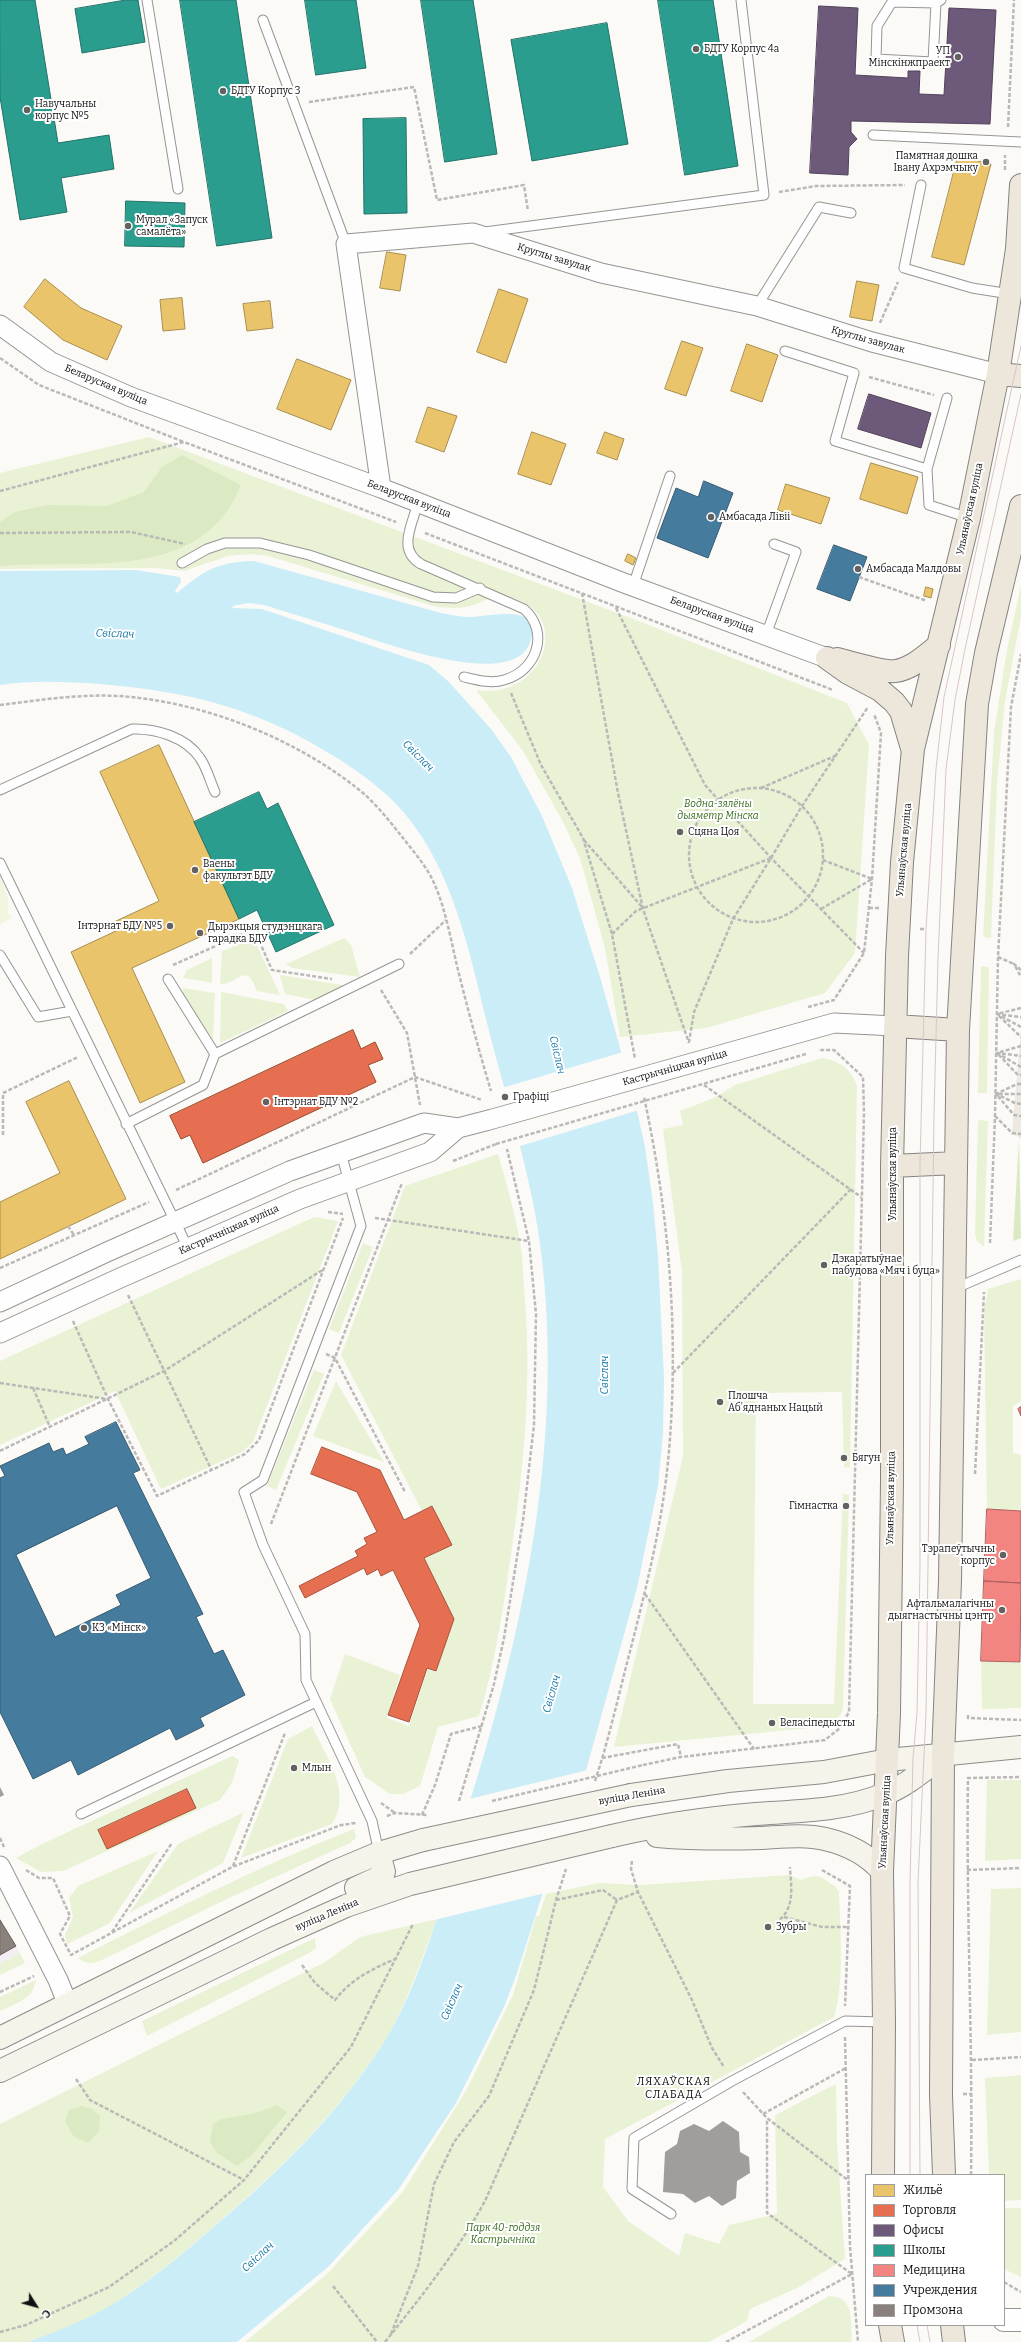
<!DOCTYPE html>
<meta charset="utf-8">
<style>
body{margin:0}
#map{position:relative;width:1021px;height:2342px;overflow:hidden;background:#fcfaf6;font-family:Bitter,serif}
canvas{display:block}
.legend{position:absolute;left:865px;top:2174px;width:140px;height:152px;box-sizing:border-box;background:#fff;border:1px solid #9f9f9f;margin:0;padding:5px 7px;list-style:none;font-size:12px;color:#101010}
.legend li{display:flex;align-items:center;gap:8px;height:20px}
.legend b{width:20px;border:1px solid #9f9f9f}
.north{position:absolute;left:16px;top:2286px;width:40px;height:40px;-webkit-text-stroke:3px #fff;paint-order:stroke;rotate:127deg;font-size:11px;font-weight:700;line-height:16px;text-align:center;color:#101010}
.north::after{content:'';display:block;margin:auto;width:14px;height:18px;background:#101010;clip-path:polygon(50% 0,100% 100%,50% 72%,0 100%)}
</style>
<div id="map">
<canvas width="1021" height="2342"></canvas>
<ul class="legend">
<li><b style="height:11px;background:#e9c46a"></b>Жильё</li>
<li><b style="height:11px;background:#e76f51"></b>Торговля</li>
<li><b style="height:11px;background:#6d597a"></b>Офисы</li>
<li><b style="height:11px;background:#2a9d8f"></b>Школы</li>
<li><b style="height:11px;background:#f28482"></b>Медицина</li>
<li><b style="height:11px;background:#457b9d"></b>Учреждения</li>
<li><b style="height:11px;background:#8a817c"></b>Промзона</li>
</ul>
<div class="north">С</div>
</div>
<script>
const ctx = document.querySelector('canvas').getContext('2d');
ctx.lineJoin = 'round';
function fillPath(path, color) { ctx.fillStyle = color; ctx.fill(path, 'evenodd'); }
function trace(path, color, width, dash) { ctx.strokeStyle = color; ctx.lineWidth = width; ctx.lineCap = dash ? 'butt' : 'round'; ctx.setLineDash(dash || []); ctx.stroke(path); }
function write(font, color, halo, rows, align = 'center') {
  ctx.font = font + ' Bitter,serif'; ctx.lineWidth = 4; ctx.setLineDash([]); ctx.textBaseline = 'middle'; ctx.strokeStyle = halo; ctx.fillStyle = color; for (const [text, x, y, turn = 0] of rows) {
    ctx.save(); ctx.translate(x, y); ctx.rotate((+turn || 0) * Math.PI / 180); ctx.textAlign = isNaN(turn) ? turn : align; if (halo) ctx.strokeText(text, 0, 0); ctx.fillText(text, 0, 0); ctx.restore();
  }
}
const industrial = new Path2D(`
 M0,1920L20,1953L0,1964Z`);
const green = new Path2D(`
 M149,437L636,620L847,703L869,745L855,953L825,993L706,1028L620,1037L605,948L580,858L561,818L523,751L476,690C544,701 575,613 509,597C492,593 480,605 465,607C456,609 446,607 437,607L268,556L249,554L228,556L184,571L156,568L0,569V473Z
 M1021,585V617L1005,701L997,783L991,938L983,937L994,732L1007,650Z
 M344,938L351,945L360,977L292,968L286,964Z
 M251,940L256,943L280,995L257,991C245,960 240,984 220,984L222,951Z
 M212,958V983L183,978L187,970Z
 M981,966L989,967L987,1093H978Z
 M280,975L342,985L346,987L316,1000L285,994Z
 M183,988L215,993L213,1040L183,993Z
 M221,992L284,1004L288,1011L220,1043Z
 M822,1058C840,1061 851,1068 857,1086L850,1468L844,1467L842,1392L756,1393L753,1704H834L843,1494L849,1495L843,1708C839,1722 832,1723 820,1727L614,1747L683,1456L682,1272L663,1129L683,1125L680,1111L714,1098L735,1085Z
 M978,1120L988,1121L984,1247L977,1241L975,1234Z
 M498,1154C507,1185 516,1216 521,1248C523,1260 523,1274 524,1287C532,1377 525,1458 512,1547C504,1604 496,1661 479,1716L438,1727L420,1786L403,1794H390L365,1777L330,1699L345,1654L400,1675L387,1718L409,1726L427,1669L436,1672L453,1618L424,1559L451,1545L433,1506L422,1511L341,1355L405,1186Z
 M314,1217L338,1221L253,1442L242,1452L161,1489L115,1391L0,1445V1361Z
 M363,1243L373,1247L339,1333L329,1329Z
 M1021,1279V1401L1013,1406V1453L1021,1455V1511L987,1509L984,1309L988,1289Z
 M314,1370L324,1374L276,1490L267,1486Z
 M336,1381L384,1462L313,1436Z
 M981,1661L1021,1663V1708L982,1709Z
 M312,1726C326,1757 353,1792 332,1824L241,1858L288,1739Z
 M232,1756L239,1760L232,1783L220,1800L63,1871L41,1872L16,1858L42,1844Z
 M987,1780H1021V1859L985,1861Z
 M244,1812L223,1863L129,1913L178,1844Z
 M354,1829L356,1838L350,1843L231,1897L106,1958C96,1963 87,1966 78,1958C169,1912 259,1866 354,1829Z
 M158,1851L110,1923L67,1944L65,1935L73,1917L69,1898L78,1886Z
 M790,1875L800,1880L813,1876L821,1877L836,1887L839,1892C840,1929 845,1982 834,2017L605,2139L603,2187L628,2221L679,2256L685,2233L719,2244L729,2225L777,2214L775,2115L836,2084L837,2141L845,2259L797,2288L750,2309L747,2321L709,2342H245L327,2274L402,2193L467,2089L513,1995L536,1916H539L546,1894L599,1883L641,1885Z
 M1021,1888V2032L987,2035L991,1889Z
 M437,1919C421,1960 407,2004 384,2042C341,2109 286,2164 226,2216C173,2262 99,2326 29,2342C20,2342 9,2342 0,2342V2124L325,1962L360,1937Z
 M315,1938L316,1948L309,1953L147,2036L142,2021Z
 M20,1953L25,1963L0,1975V1964Z
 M36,1980C33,2000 16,2003 0,2011V1997Z
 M1021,2075V2200L1004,2201V2175H989L985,2078Z
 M1004,2208H1021V2277L1004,2269Z
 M829,2296C856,2297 850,2321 852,2342H749Z`);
const forest = new Path2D(`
 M182,455L241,485C201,584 85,559 0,566V522L15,512L47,505L107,506L144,492L162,467Z
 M1019,1139L1021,1238L1013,1241Z
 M277,2105L287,2112L251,2156L237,2166L217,2153L210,2142L213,2124L221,2119L256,2113Z
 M81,2106L92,2109L100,2116L99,2131L88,2143L74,2137L65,2121L69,2110Z`);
const pitch = new Path2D(`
 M0,878C6,890 10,899 8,913L12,917L0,925Z`);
const plaza = new Path2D(`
 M1021,1029V1139L1012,1133Z`);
const water = new Path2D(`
 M254,561L441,613C451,615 461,617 471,617C493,616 547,602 529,645C509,689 384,643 351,632C322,623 293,614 264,605L248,603L233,606L232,608L262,609L429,665L449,682L491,729L511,757L542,816L572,888L600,977L634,1097L645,1147L653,1203L658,1256L664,1378L663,1433L658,1486L637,1588L585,1774L564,1827L516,1976L504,2007L456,2103L398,2190L328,2267L237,2342H28C52,2333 76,2324 99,2312C147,2286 189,2248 230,2213C288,2163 343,2107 384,2042C407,2005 423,1961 436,1921C445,1893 450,1864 459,1836C522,1642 569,1434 538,1230C527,1162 505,1094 488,1027C470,955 454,872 405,814C386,791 362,774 337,758C259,709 190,691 99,684C66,682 33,680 0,685V571L136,570L180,577L181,582L175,591L177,593C205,570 217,562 254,561Z`);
const pier = new Path2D(`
 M623,1052L639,1110L517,1147L502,1088Z
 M588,1770L566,1827L545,1893L434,1920L453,1849L469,1799Z`);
const homes = new Path2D(`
 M958,156L991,164L964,265L932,257Z
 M387,252L406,255L400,291L380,288Z
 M45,279L81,308L122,326L107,360L63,340L24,307Z
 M857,281L879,285L872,321L850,317Z
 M499,289L528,299L506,363L477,352Z
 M182,298L185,329L163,331L160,300Z
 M270,301L273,328L247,331L243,304Z
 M682,341L703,348L686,396L665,389Z
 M747,344L778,355L762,402L731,391Z
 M297,359L351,380L331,430L277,409Z
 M428,407L457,416L444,452L416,442Z
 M532,432L566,444L551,485L518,474Z
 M605,432L624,439L617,460L597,453Z
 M871,463L918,477L907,514L860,499Z
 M786,484L830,498L821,524L778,510Z
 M628,554L636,558L633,565L625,561Z
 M926,587L933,589L931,598L924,596Z
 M159,745L239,919L132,968L185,1082L140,1103L71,952L118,930L114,922L159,901L100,772Z
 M353,1030L361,1049L375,1042L383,1059L368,1065L376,1082L203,1163L190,1135L181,1139L170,1116Z
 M69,1081L126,1199L0,1259V1202L60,1173L26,1102Z`);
const shops = new Path2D(`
 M353,1030L361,1049L375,1042L383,1059L368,1065L376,1082L203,1163L190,1135L181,1139L170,1116Z
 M322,1447L380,1470L404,1520L432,1506L452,1545L424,1558L454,1619L436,1671L427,1668L409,1722L388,1715L420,1625L393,1570L381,1576L378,1569L367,1575L364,1568L305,1598L299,1586L358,1556L355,1551L367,1544L364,1538L377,1532L357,1492L311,1474Z
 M187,1789L196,1808L107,1849L98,1830Z`);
const offices = new Path2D(`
 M819,6L858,8L855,75L908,78V71H920L919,94L944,95L949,8L996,10L990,124L851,121V132L857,139L849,147L848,175L810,173Z
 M869,394L931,413L921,448L858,429Z`);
const schools = new Path2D(`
 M0,0H35L58,143L109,135L114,169L61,178L67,212L20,220L0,97Z
 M126,0H138L145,42L82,53L75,9Z
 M180,0H236L272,238L217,246Z
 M305,0H356L366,68L316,75Z
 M421,0H473L497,154L445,162Z
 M658,0H713L738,166L685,175Z
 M607,23L628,144L532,161L511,40Z
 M406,118L407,213L364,214L363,119Z
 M126,201L185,203L184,247L125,246Z
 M259,792L267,809L278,803L334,925L276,952L257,910L239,919L194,822Z`);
const health = new Path2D(`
 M1021,1407V1416L1018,1409Z
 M987,1509L1021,1511V1583L984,1581Z
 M984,1581L1021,1583L1020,1662L981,1661Z`);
const public = new Path2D(`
 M704,481L733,493L708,558L657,538L676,488L698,497Z
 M834,545L867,557L850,601L817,589Z
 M116,1422L140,1470L133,1473L203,1614L196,1617L214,1654L223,1650L245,1695L200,1718L204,1726L176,1740L170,1728L78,1775L71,1760L33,1779L0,1712V1478L5,1476L0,1466L49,1443L53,1452L63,1448L66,1455L89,1444L85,1437ZM117,1506L151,1578L116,1595L121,1605L55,1637L16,1555Z`);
const industry = new Path2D(`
 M0,1920L16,1946L0,1955Z`);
const building = new Path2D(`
 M0,1787L4,1795L0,1797Z
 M723,2121L739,2132L740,2152L749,2157L750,2173L737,2181L736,2198L722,2206L709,2196L695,2203L683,2194L663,2192L665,2152L677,2144L680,2131L694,2124L709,2131Z`);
const path = new Path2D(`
 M309,102L414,87L437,200L524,185L528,211
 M1008,127L1014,0
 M1005,170V155
 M923,172L925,153
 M779,192L816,186L905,185
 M880,323L898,282
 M0,358L39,385L184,442
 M869,377L934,395
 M0,491L184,442L396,522
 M0,533L131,532L185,544
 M425,533L833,690
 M859,577L927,601
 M582,593L618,793L643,909L689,1043
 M616,608L705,785L771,858L864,953
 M511,693L541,765L583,838L612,934L635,1059
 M0,705C39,700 79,694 118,696C202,701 298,739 363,793C378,806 391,823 403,838C414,852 427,867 434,883C446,910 451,941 458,970C468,1010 479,1051 491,1091
 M689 855a67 67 0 1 1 134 0a67 67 0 1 1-134 0Z
 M761,788L835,756
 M584,840L642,907
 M771,858L802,806L868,707
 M869,908H879
 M821,909L872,879L823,860
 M920,929H926
 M612,934L636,911L771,858L733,919L694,1012L689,1042
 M410,954L446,920
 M998,957L1014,964
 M173,965L254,929L272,970L332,979
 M1021,970L1014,964L1021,977
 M381,990L407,1033L420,1105
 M808,1007L834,1000L864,953L872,879L881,733L874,714
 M1021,1008L997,1014L1021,1017
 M1021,1027L997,1014L1021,1037
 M1021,1046L997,1053L1021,1056
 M1021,1067L997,1053L1018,1075H1021
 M1021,1084H1017L996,1094H1021
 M704,1085L861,1197
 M658,1097L806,1054
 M1021,1104L1015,1103L996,1094L1014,1115L1021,1116
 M995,1116L1012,1133L1021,1134
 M3,1135V1093L78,1057
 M453,1161L496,1144
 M176,1190L415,1077L482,1100
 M328,1212L343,1214
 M375,1218L529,1241
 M68,1226L74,1235
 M990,1243L995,1116L998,957L1011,707L1021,654
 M0,1268L149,1202
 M128,1295L212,1471
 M73,1321L108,1399L157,1496L245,1454L259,1440L343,1218
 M326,1354L335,1358L405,1492
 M673,1373L851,1189
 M0,1383L107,1399
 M33,1388L50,1427
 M0,1451L164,1371L324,1269
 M975,1474L984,1292
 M271,1524L402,1183
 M645,1594L754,1749
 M968,1715V1718L1021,1720
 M602,1758L678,1744L681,1757
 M643,1765L681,1757L825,1740L840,1728L849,1712L864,1113L863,1077L834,1050H818
 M595,1781C608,1742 617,1702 627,1663C645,1593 663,1523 669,1451C679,1331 669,1214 644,1097
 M459,1801L494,1684L504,1638L523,1520L534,1425L536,1314L529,1241L507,1149
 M381,1803L395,1813
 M422,1815L435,1785L451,1734L482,1726
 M387,1816L395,1813L427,1815
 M0,1838L4,1847
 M632,1861L631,1869L638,1892L692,2000L712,2048L724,2067
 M233,1866L285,1733
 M26,1870L39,1878H53L70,1916L60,1934L71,1955L232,1867L341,1825L356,1823
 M822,1870L850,1886L845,2006
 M967,1870L1021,1868
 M556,1900L603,1890L617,1900
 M784,1917L822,1927H848
 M775,1923C796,1910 791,1888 790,1867
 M112,1932L172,1843
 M302,1965L315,1983L335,2000C352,1978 373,1969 397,1958
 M0,1992L34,1976
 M845,2037L850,2247L858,2342
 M972,2060L1021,2057
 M76,2079L90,2100L244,2180
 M743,2092L767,2118L849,2181
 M963,2094H972
 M763,2114L846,2068
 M971,2175C973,2043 966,1911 968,1778L1021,1777
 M1004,2282L1021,2292
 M333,2286L377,2342
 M0,2332L26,2325L109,2287L174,2241L244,2180L351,2047L413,1924
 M391,2334L418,2266L434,2184L454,2142L489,2096L534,1990L556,1900L566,1869
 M385,2342C421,2297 457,2252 485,2201L617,1900L638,1892
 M726,2342L852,2274L767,2213V2119`);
const service = new Path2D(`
 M147,0L178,189
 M936,3L933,62L876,59L877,26L892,2L936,3L941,0
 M263,20L346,244
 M873,135L1021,142
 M921,185L904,268L972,288L1010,294
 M485,232L764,195L741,0
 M757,306L819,207L851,213
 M785,351L854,373L835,441L927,469L929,505L969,518
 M927,469L947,398
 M418,503C412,525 397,550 421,564L524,609C550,632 537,671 504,680C491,684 477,680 464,677
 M182,563L207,549L225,543H260L309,555L433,597L456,598L480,588
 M633,586L670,476
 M766,635L796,552L774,544
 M0,790L132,729C155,728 186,737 200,758C207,768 210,781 215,792
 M0,863L188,1248
 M0,955L38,1017L72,1011
 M215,1054L399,964
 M126,1124L203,1085L215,1054L168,979
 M341,1153L361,1226L263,1480L244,1492L263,1545L305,1634L306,1680L372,1821L379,1853
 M956,1288L1021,1260
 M81,1814L316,1702
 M671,2214L632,2189L634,2138L732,2081L845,2021L884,2022`);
const minor = new Path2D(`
 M0,325L51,362L131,397L381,488L624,583L827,658
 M381,488L346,244L473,233L601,273L757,306L872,342L998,374
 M653,1074L834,1023L895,1026
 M0,1302L107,1252L290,1171L424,1123L458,1128
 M0,1333L120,1278L300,1199L430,1152L458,1128L489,1120
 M0,1866L58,1980L68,2005`);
const tertiary = new Path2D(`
 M1004,2320H1021`);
const secondary = new Path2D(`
 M631,1795L728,1781L824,1772L888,1760L1021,1747
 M612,1836C659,1825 708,1818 756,1814C799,1811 844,1811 885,1794C906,1786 924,1770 943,1756
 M657,1836C692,1839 726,1839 761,1838C781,1837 805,1834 825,1839C847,1844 867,1854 882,1871
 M356,1888L382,1876L384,1872L379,1853
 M0,2038L334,1872L379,1853L423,1840
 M0,2071L272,1939L346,1906L410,1884`);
const primary = new Path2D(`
 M998,374L1021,376
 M827,658L848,673L880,690L894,702L901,711L912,748
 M837,659C850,662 885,673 896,671C913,668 926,655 939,645
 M895,1026L958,1030
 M892,1166L956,1163
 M883,2175L884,2022L882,1871L889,1713L892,1481V1166L897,956L902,862L913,749L969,518L998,374L1017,249L1021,185
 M944,2175L941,2095L943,1756L950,1581L958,1030L977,704L986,653L1021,506
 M890,2325L893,2342
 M952,2325L954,2342`);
const tram = new Path2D(`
 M910,2175V1883L913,1758L917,1713L920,1567V1164L926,929L936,769L944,697L1021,346
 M920,2175L918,1882L926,1713L934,1114L938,959L946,769L955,700L965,649L1021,394
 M917,2325L920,2342
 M927,2325L930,2342`);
const pathBridge = new Path2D(`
 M496,1144L658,1097
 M492,1801L643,1765`);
const minorBridge = new Path2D(`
 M489,1120L653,1074`);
const secondaryBridge = new Path2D(`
 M423,1840L631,1795
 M410,1884L612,1836`);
const markers = [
 [696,49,4,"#636260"],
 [958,57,4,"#636260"],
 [223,91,4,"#636260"],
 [27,110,4,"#636260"],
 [986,162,4,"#636260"],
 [128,226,4,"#636260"],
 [711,517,4,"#636260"],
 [858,569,4,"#636260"],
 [680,832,4,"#636260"],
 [195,870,4,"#636260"],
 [170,926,4,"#636260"],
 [200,933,4,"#636260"],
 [505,1097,4,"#636260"],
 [266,1102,4,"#636260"],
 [824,1265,4,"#636260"],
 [720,1402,4,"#636260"],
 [844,1458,4,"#636260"],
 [846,1506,4,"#636260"],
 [1003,1555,4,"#636260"],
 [1002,1610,4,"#636260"],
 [84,1628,4,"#636260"],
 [772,1723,4,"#636260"],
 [294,1768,4,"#636260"],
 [768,1927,4,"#636260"]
];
const poiNames = [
 ["БДТУ Корпус 4а",704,49],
 ["УП",950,51,"right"],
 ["Мінскінжпраект",950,63,"right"],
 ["БДТУ Корпус 3",231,91],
 ["Навучальны",35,104],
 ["корпус №5",35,116],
 ["Памятная дошка",978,156,"right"],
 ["Івану Ахрэмчыку",978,168,"right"],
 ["Мурал «Запуск",136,220],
 ["самалёта»",136,232],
 ["Амбасада Лівіі",719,517],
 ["Амбасада Малдовы",866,569],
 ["Сцяна Цоя",688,832],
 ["Ваены",203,864],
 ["факультэт БДУ",203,876],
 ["Інтэрнат БДУ №5",162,926,"right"],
 ["Дырэкцыя студэнцкага",208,927],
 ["гарадка БДУ",208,939],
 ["Графіці",513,1097],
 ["Інтэрнат БДУ №2",274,1102],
 ["Дэкаратыўнае",832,1259],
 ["пабудова «Мяч і буца»",832,1271],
 ["Плошча",728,1396],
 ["Абʼяднаных Нацый",728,1408],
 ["Бягун",852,1458],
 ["Гімнастка",838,1506,"right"],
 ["Тэрапеўтычны",995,1549,"right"],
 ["корпус",995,1561,"right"],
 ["Афтальмалагічны",994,1604,"right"],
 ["дыягнастычны цэнтр",994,1616,"right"],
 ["КЗ «Мінск»",92,1628],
 ["Веласіпедысты",780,1723],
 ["Млын",302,1768],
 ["Зубры",776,1927]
];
const streetNames = [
 ["Круглы завулак",554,258,17],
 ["Круглы завулак",868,340,16],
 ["Беларуская вуліца",106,385,23],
 ["Беларуская вуліца",409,499,21],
 ["Ульянаўская вуліца",970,509,-78],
 ["Беларуская вуліца",712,615,20],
 ["Ульянаўская вуліца",904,850,-85],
 ["Кастрычніцкая вуліца",675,1068,-16],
 ["Ульянаўская вуліца",893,1174,-90],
 ["Кастрычніцкая вуліца",229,1230,-24],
 ["Ульянаўская вуліца",891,1498,-89],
 ["вуліца Леніна",632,1796,-10],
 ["Ульянаўская вуліца",885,1822,-87],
 ["вуліца Леніна",327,1915,-23]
];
const parkNames = [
 ["Водна-зялёны",718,804],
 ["дыяметр Мінска",718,816],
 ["Парк 40-годдзя",503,2228],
 ["Кастрычніка",503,2240]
];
const waterNames = [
 ["Свіслач",115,634,2],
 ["Свіслач",418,756,45],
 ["Свіслач",557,1055,77],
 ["Свіслач",605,1375,-90],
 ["Свіслач",552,1694,-74],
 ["Свіслач",452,2002,-66],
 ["Свіслач",258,2257,-43]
];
const neighbourhoodNames = [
 ["ЛЯХАЎСКАЯ",674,2082],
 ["СЛАБАДА",674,2095]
];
fillPath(industrial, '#f3eef2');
fillPath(green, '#e9f2d5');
fillPath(forest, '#dbeac3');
fillPath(pitch, '#f2f6df');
fillPath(plaza, '#ede8e1');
fillPath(water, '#cbedf7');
fillPath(pier, '#fcfaf6');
fillPath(homes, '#e9c46a');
trace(homes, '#a88e4f', 1);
fillPath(shops, '#e76f51');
trace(shops, '#a6523e', 1);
fillPath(offices, '#6d597a');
trace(offices, '#51435a', 1);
fillPath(schools, '#2a9d8f');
trace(schools, '#227369', 1);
fillPath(health, '#f28482');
trace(health, '#ae6160', 1);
fillPath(public, '#457b9d');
trace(public, '#355b73', 1);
fillPath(industry, '#8a817c');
trace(industry, '#655f5c', 1);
fillPath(building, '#a09d9b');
trace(service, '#969594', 11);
trace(minor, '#969594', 21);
trace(tertiary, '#969594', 24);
trace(secondary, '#8d8c8a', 24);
trace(primary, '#848381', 24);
trace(path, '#b9b9b8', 2.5, [4, 2]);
trace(service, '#fffefe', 9);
trace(minor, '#fffefe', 19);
trace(tertiary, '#fffefe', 22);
trace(secondary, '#f6f3eb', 22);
trace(primary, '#ede6da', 22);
trace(tram, '#d9c5c8', 1);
trace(minorBridge, '#969594', 21, []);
trace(secondaryBridge, '#8d8c8a', 24, []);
trace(pathBridge, '#b9b9b8', 2.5, [4, 2]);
trace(minorBridge, '#fffefe', 19);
trace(secondaryBridge, '#f6f3eb', 22);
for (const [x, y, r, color] of markers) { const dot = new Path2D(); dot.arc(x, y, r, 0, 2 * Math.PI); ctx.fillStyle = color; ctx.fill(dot); trace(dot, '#fff', 1.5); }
write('10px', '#101010', '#fff', poiNames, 'left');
write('10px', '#101010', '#fff', streetNames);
write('italic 10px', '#376b1d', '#fff', parkNames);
write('italic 11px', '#1479a7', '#fff', waterNames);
ctx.letterSpacing = '1px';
write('11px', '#101010', '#fff', neighbourhoodNames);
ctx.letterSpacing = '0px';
</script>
